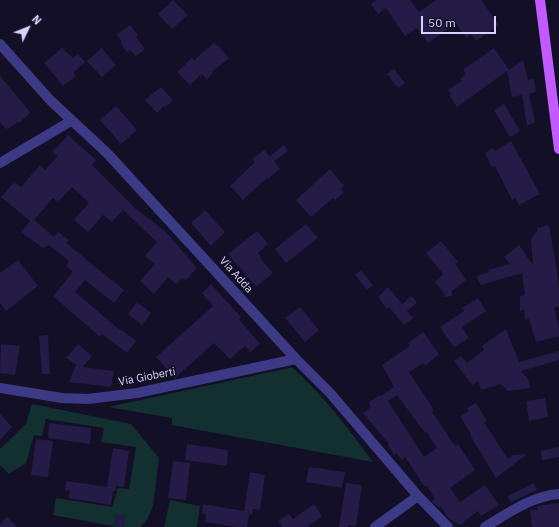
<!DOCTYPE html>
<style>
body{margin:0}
#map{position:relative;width:559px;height:527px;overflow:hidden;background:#130f26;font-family:"IBM Plex Sans",sans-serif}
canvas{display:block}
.north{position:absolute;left:8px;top:8px;width:40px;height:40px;-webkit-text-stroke:3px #130f26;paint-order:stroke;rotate:47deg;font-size:11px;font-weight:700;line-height:16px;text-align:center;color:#d9d4ff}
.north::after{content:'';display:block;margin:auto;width:14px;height:18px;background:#d9d4ff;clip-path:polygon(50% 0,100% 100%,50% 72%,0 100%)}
.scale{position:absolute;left:421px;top:16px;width:75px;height:18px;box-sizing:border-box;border:2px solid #d9d4ff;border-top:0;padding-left:5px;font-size:12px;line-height:14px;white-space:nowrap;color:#d9d4ff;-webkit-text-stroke:3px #130f26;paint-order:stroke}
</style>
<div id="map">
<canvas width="559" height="527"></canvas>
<div class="north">N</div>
<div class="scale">50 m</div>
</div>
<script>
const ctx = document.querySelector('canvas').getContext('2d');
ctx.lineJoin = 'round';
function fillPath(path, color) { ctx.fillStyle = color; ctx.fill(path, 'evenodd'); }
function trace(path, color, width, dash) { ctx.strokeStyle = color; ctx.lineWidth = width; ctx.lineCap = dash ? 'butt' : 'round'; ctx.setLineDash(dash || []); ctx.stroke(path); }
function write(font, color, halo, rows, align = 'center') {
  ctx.font = font + ' "IBM Plex Sans",sans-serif'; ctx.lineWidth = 3.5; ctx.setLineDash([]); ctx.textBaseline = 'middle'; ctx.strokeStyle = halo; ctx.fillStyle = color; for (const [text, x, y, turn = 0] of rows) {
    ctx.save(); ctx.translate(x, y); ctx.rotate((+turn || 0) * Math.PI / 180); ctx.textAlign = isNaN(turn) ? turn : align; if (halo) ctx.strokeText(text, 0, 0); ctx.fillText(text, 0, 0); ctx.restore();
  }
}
const green = new Path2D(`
 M289,368H293C325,397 347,427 373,462L172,425V418L108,407Z
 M32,404L131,424L159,458L153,506L147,520L140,527H118L53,515L56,498L112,507L118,488L129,489L136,447L101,442L104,428L46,419L42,436L34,435L26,463L9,474L0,465V449L26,424Z
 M170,500L200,506L197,527H164Z`);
const building = new Path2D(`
 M173,0L188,15L172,29L158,14Z
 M377,0H410L419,12L436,0H481L499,25L476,41L471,34L466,38L456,23L428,43L417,28L405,36L386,8L378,14L371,4Z
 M130,25L138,35L136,37L145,49L136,56L130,50L127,52L120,43L122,42L117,35Z
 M214,43L217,46L218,45L229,58L212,72L213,73L207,79L202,74L190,85L177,72L192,58L194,60Z
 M62,48L73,58L78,54L85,62L73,73L76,76L63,86L44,63Z
 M102,48L116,65L102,77L87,61Z
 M494,48L509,70L523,60L528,80L534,79L536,92L529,94L535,122L527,126L522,95L512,97L507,71L457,107L449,95L451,94L448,90L462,81L460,79L466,74L463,70Z
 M394,69L405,83L398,88L387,74Z
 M0,76L30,112L29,114L19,123L18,122L8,129L7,128L6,129L0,122Z
 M161,87L173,100L165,108L164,106L157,113L145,100Z
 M504,104L520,131L510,137L494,110Z
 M116,106L137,130L121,144L100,120Z
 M68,135L96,160L92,165L135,208L166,232L197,268L186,280L182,278L176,284L168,277L154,294L140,281L155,264L145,256L157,242L123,210L112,222L103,215L88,232L74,220L89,203L72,187L58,202L53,198L34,220L54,237L58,232L69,240L66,243L124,290L114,303L85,280L75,292L121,331L122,330L136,341L127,353L102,334L100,337L53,296L73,272L66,266L69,261L49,245L43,248L21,232L30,221L1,197L14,182L21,187L40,165L45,170L58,156L52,152Z
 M511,141L540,194L519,205L515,198L512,200L495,166L492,168L485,153L493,148L495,151Z
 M284,145L288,151L274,161L280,169L268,179L267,178L243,200L230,186L255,162L252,159L264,150L270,156Z
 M330,169L344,186L341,189L344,192L335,200L333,198L311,217L296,200Z
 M205,210L225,232L211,246L191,223Z
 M306,224L318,238L286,263L275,249Z
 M549,225L556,265L559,289V307H554L559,329V336L536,342L529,319L525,320L524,310L520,311V296L525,295L522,273L481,285L476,276L489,272L488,270L510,264L504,257L519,245L533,265L531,239L537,231V228Z
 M257,231L268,244L258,253L261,257L260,258L273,273L256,287L228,254Z
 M441,241L458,262L455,263L466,280L452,291V296L445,297L444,293L435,282L443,274L426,253Z
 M18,260L38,286L6,311L0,303V273Z
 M361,270L373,285L367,290L355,275Z
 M211,284L241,317L239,319L260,344L250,352L245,346L230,359L214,343L175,378L156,357L213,306L202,293Z
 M388,287L402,304L412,296L417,303L407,311L413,318L404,325L389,307L387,309L378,297Z
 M478,298L486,311L462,327L469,338L454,347L440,327L464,311L462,308Z
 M137,302L151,313L142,325L128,314Z
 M300,307L319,330L305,342L285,318Z
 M506,329L519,362L559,351V360L521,371L528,379L530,388L508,391L501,384L481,390L478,381L472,385L454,361L461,356L467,363L484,350L482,346Z
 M423,332L439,354L425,366L423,363L409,372L434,410L432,412L455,446L458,444L475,470L450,488L460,502L485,485L499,505L481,516L478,511L460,525L448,518L441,506L439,508L432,501L435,499L427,486L425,487L405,457L402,460L396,453L394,455L388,445L389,444L363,413L371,407L369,402L380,395L381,396L394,387L382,365L410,346L408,343ZM397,395L425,433L427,432L437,448L424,457L388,401Z
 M48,335L50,374H42L39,336Z
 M1,344L20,346L15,375L0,373Z
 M78,344L92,356L83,367L114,371L111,387L69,382L76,365L66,358Z
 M545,398L548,417L529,421L526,401Z
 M476,403L487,421L484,422L508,459L513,455L527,454L496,478L470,435L471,434L460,416L469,411L467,408Z
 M0,414L12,427L0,440Z
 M49,423L91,428L90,444L48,438Z
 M36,439L53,441L48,477L31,475Z
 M187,444L228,450L227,466L185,460Z
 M559,447V457L542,460L541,451Z
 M113,448L129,451L124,487L116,486L115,491H113L111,505L68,498L70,491L65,490L66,481L107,487Z
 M173,461L190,463L186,500L168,498Z
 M309,467L345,472L342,488L306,482Z
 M250,472L265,475L260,510L253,509L252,515L249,514L247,527H237L205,522L206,515L202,513L203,504L244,511Z
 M346,483L362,485L356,526L349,525L348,527H339Z
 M534,483L537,490L511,502L507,496Z
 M559,503V527H532L530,510H538L537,506Z
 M314,504L322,516L307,527H281L282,526L278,521L289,514L293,519Z
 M116,514L125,515L124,527L114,525Z
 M7,517L17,527H0V524Z`);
const minor = new Path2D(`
 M0,44L51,101L107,153L296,359L330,393L418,496L448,527
 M0,163L71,121
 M0,388L62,398L88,399L137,393L296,359
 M375,527L418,496
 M485,527C508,513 532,496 559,494`);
const major = new Path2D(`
 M540,0L559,149`);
const streetNames = [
 ["Via Adda",236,275,48],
 ["Via Gioberti",147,377,-11]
];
fillPath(green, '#12302f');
fillPath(building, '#241b47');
trace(minor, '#3d3a85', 10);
trace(major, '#c25bff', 10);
write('11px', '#d9d4ff', '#130f26', streetNames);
</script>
